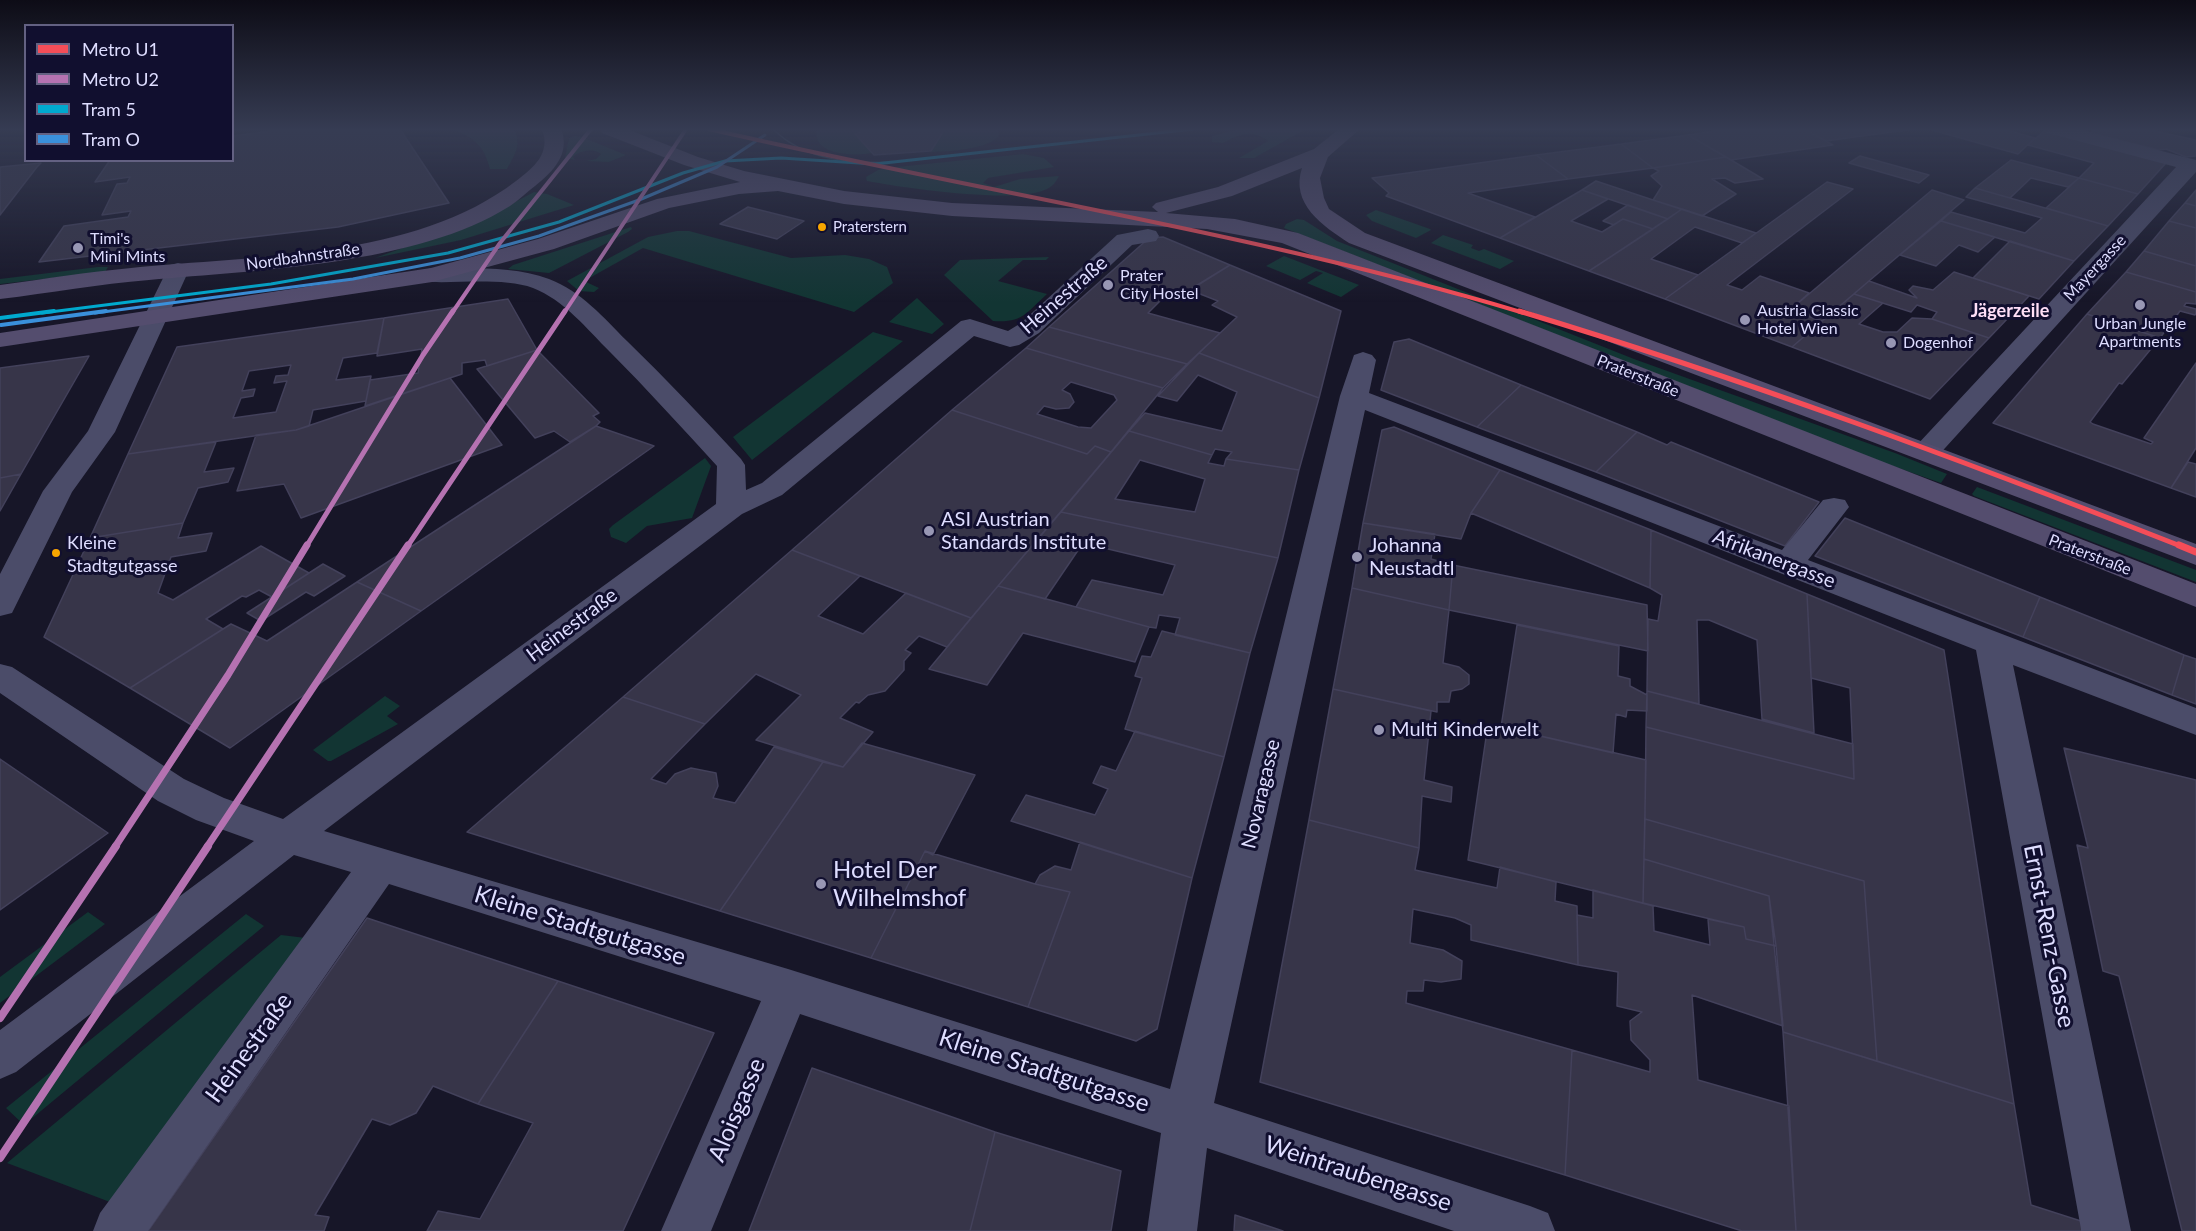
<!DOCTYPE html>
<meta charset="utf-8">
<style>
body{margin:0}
#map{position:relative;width:2196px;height:1231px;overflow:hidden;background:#171628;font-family:Lato,sans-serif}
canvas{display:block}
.legend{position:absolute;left:24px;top:24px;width:210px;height:138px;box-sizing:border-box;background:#110f2f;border:2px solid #636182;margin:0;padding:8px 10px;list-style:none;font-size:18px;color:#deddff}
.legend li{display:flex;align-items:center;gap:12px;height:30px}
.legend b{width:30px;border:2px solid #636182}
</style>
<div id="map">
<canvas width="2196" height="1231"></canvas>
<ul class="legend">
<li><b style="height:8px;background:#f44d58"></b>Metro U1</li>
<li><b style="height:8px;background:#b572b1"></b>Metro U2</li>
<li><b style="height:8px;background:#00a9ce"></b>Tram 5</li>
<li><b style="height:8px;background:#3a90db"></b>Tram O</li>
</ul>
</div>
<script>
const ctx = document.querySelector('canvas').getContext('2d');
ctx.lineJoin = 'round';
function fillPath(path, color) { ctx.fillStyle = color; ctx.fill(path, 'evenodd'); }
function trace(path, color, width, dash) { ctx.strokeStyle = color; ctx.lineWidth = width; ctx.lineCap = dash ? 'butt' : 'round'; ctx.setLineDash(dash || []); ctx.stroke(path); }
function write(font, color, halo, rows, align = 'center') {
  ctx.font = font + ' Lato,sans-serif'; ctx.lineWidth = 6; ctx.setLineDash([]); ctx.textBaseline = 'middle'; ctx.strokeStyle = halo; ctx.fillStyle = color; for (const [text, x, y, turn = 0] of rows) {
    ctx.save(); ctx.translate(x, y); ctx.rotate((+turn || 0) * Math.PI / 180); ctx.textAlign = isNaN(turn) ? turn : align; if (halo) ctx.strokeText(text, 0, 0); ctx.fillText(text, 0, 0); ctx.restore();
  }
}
const green = new Path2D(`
 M452,129H514C522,145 515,154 507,169H490C484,146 475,138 452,129Z
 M817,129H871L855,135L873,153C858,156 811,157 817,129Z
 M945,129H998L999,135C992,149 946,152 931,152Z
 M1240,129H1306L1254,158H1239L1268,141C1251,128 1239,135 1223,143L1212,142V136Z
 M575,136L582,137L626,155L609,162L586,161L596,159L601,154C594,148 580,150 573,157L575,160L565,158L569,138Z
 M1023,154L1044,158L1054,167L988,178L983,183L994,187L1020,179L1059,176C1055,184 1051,188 1042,191C1009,203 904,188 867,181L866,177L878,170L887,168Z
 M534,192L547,194L574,205L461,240L375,258L483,219Z
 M1376,210L1430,229L1431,230L1416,238L1372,221L1366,215Z
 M1297,219L1304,220L1337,241L1634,359L1895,453L1947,474L1941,483L1887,464L1284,228L1286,224Z
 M631,227L632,229L628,232L549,273L508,269L513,265Z
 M677,231H689L791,258L845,255L869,259L887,267L893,283L854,312L643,248L584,281L599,288L594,292L579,291L567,281L648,237Z
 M1443,235L1473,245L1471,248L1479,251L1484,249L1514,261L1500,269L1431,243Z
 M1284,256L1359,285L1341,297L1307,283L1323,273L1316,271L1300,280L1266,266Z
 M1049,257L1046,260H1023L998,281L1047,294C1026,313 1023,323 993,321L944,275L960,260Z
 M98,267H108L105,272L0,284V279Z
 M917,298L944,324L932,334L889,322Z
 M873,332L903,341L752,460L733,437Z
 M705,458L711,466L692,518L647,526L626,543L611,537L609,529L613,525Z
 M1977,487L2196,570V582L1974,496L1972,494Z
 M385,696L400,706L387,716L398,724L331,761H328L313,750Z
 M88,912L105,924L0,1003V977Z
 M246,914L264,926L24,1125L6,1108Z
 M281,935L306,938L110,1202L7,1163Z`);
const building = new Path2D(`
 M288,129H400L449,203L338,227L39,262L64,226L128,217L131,211L102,215L117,184L127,183L130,177L95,182L110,160H232V136Z
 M871,129H945L931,151L874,155L855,134Z
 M1728,129H1804L1833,145L1731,160L1688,135Z
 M1804,129H1914L1826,141Z
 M1929,129H1960L1953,136Z
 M1960,129H2003L2035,138L2018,154L1953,136Z
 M2095,129H2155L2150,130L2196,140V156L2186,157L2166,149L2159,150L2091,133Z
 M2044,131L2166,163L2138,194L2079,178L2094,163L2028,145Z
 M1688,135L1726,157L1653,168L1621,144Z
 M1621,144L1653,168L1568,179L1536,155Z
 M1536,155L1568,179L1468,193L1535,217L1500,238L1386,196L1389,193L1372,178Z
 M1860,156L1929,175L1919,183L1849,163Z
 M1726,157L1763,179L1735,183L1725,178L1712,179L1736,194L1702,216L1653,200L1662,186L1651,176L1659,171L1653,168Z
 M2011,160L2079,178L2068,187L2031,178L2010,198L1975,188Z
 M41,163L37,167L0,215V167Z
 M2079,178L2138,194L2108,226L2046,208Z
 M1596,181L1653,200L1682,209L1668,219L1582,190Z
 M1827,182L1853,189L1727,285L1742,290L1760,276L1809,293L1790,310L1822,321L1792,347L1665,299Z
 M1975,188L2108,226L2074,261L1941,221L1951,212L2025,233L2042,218L1966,197Z
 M1582,190L1608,199L1571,221L1602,232L1623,219L1653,229L1589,271L1500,238Z
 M1932,190L1964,200L1822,321L1790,310Z
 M2196,190V206L2185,203Z
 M2185,203L2196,206V228L2169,221Z
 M1628,205L1668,219L1653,229L1623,219L1614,225L1603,221Z
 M748,207L804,221L777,239L720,224Z
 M1682,209L1756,233L1742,243L1695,227L1651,259L1698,275L1665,299L1589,271Z
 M1941,221L1995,237L1978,252L1959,245L1936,266L1900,255Z
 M2169,221L2196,228V266L2144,251Z
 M1163,237L1230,265L1181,295L1169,292L1148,313L1220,333L1187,364L1049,327L1149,238Z
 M2010,241L2074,261L2039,299L1973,278Z
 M2144,251L2196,266V292L2126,272Z
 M1230,265L1341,311L1319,398L1199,353L1237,317L1212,305L1218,301L1190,290Z
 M1954,272L2029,296L1989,338L1932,319L1937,312L1917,305L1911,312L1854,294L1869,281L1917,298L1909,290L1913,286L1933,290Z
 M2126,272L2196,292V304L2186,303L2184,306L2196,309V313L2195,315L2180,311L2160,338L2087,314Z
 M1854,294L1883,303L1859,324L1883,332H1897L1912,318L1932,319L1989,338L1930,399L1792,347Z
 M508,299L537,350L487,366L485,360L462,363V374L365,406L370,380L418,373L422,349L377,356L384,318Z
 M2087,314L2160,338L2122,384L2119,383L2090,422L2093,424L2151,444L2153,442L2144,438L2196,363V448L2171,488L1993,423Z
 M384,318L377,353L343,358L336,380L371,376L366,401L313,410L309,426L296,430L128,454L177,347ZM291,365L288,375L276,376L274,383L287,381L276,412L233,418L241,398L253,396L255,389L242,391L249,371Z
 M1049,327L1187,364L1163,388L1026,348Z
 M1409,339L1521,385L1477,427L1381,390L1394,342Z
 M1026,348L1163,388L1111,452L1095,446L1087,454L952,410ZM1071,382L1114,395L1117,400L1091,428L1078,427L1037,414L1044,406L1056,409L1069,408L1074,402L1070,394L1062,390Z
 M537,350L599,413L593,416L600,422L596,426L570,442L554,431L535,438L477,369Z
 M1199,353L1319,398L1299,470L1226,459L1224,466L1208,463L1212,455L1129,431L1145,413L1222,431L1237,392L1198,375L1177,401L1158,396Z
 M89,356L21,474L0,478V368Z
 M450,378L502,445L301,518L284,484L237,491L256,435L296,430Z
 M1521,385L1637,432L1596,472L1477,427Z
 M952,410L1087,454L1095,446L1111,452L971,618L792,550Z
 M596,426L654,446L421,611L357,582Z
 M1394,427L1500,470L1471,513L1461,539L1363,523L1382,430Z
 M1129,431L1212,455L1215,449L1232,452L1226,459L1299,470L1278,558L1061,512ZM1140,460L1205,479L1195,512L1115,499Z
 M1637,432L1667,445L1671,442L1819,502L1785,546L1596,472Z
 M216,442L204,472L234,468L228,482L198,488L183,523L90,538L128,454Z
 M2188,462L2196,464V497L2171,488Z
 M1500,470L1651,530L1650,588L1471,513Z
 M21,474L0,511V478Z
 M1061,512L1278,558L1250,653L1175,635L1180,618L1159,615L1156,628L1149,627L1076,607L1092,580L1163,595L1175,565L1083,543L1045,599L998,586Z
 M1845,518L2040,597L2023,637L1815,556Z
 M183,523L178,538L212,533L206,551L171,557L158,593L173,600L261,546L309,573L272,597L259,590L246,597L242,596L206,619L223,629L130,688L44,637L90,538Z
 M1363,523L1435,534L1431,559L1453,565L1449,610L1352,588Z
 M1651,530L1807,594L1814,733L1762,719L1757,640L1709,620H1697L1699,704L1647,691L1648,619L1658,621L1662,595L1650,588Z
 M792,550L860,576L818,616L863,634L906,593L971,618L947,647L919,636L905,650L911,653L904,661V670L885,691L868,695L859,703L856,702L840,718L873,732L843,767L756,740L801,695L756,674L705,724L623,697Z
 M323,564L345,576L314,596L306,592L261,621L247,613Z
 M1453,565L1647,605L1648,651L1449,610Z
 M357,582L421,611L230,748L130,688L231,624L267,641Z
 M998,586L1076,607L1149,627L1135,662L1023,633L987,685L929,669Z
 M1352,588L1449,610L1443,663L1459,667L1469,675V684L1462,689L1451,691L1449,702H1437V712L1333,689Z
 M1807,594L1944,650L2014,1104L1877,1061L1864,881L1645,819L1646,727L1854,779L1850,688L1811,678Z
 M2040,597L2184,655L2172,695L2023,637Z
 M1517,625L1619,646L1618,676L1630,679V686L1647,695V711L1627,710L1626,717L1616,714L1613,753L1501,727Z
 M1162,631L1250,653L1224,757L1125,729L1142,678L1135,676L1142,656L1151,657Z
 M2184,655L2196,659V704L2172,695Z
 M1333,689L1431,711L1424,780L1452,787L1451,802L1422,796L1419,848L1309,820Z
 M1647,691L1853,744L1854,779L1646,727Z
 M623,697L705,724L651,779L666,784L675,774L691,768L716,773L718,786L713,798L735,803L774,747L823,762L720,911L467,832Z
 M1488,724L1646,760L1643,903L1468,860Z
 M1135,731L1224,757L1192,878L1011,821L1026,795L1095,815L1108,789L1093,783L1101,766L1116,771Z
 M862,743L975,775L933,855L925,851L871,958L720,911L823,762L843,767Z
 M2064,748L2196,780V1231H2182L2119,976L2103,971L2077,845L2088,848Z
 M0,759L108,833L0,910Z
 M1645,819L1864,881L1877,1061L1783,1032L1769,896L1644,859Z
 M1309,820L1419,848L1415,870L1497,888L1500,867L1556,882L1555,901L1577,906L1578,965L1471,940V925L1455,918L1413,909L1410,943L1443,950L1462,961L1461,979L1441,982L1424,980L1423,991H1407L1406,1003L1572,1050L1565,1175L1260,1082Z
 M1080,842L1192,878L1157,1029L1136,1041L1028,1007L1070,892L1035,884L1040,875L1055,866L1071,870Z
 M925,851L1035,884L1070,892L1028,1007L871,958Z
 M1644,859L1769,896L1776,946L1746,939L1744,927L1643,903Z
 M1593,890L1653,906L1654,931L1710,945L1708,919L1744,927L1746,939L1776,946L1783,1026L1692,995L1698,1080L1789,1106L1796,1231H1742L1565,1175L1572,1050L1650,1072V1060L1631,1040L1630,1021L1642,1012L1617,1006L1618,972L1578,965L1577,915L1593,918Z
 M367,918L558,981L478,1104L433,1086L416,1113L390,1125L372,1119L315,1215L329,1217L324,1231H148Z
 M558,981L714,1033L623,1231H427L438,1211L480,1219L533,1123L478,1104Z
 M1783,1032L2014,1104L2031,1205L2112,1231H1796Z
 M812,1068L995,1132L970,1231H749Z
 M995,1132L1121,1171L1111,1231H970Z
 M1235,1215L1283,1231H1234Z`);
const minor = new Path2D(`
 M2046,129H2078L2196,160V172L1936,458L1926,460L1916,458L1912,452L1916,446L2176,167L2048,133Z
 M1148,229L1156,231L1159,236L1156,241L1132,245L1039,333L1019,345L1010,347L974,336L782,495L742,514L324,831L788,969L1170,1089L1340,396L1354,355L1363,352L1372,355L1376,360L1369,393L1782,550L1823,500L1834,498L1845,500L1849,507L1808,560L2196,708V735L2013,665L2131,1231H2081V1229L1976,650L1365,410L1214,1103L1530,1206L1548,1213L1555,1231H1454L1207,1148L1197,1231H1147L1161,1133L800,1014L711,1231H661L761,1001L389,884L148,1231H93L100,1213L351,872L294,855L16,1072L0,1079V1030L254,841L196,820L158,801L0,693V664L12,667L184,779L224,798L283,819L716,504L717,466C682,428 647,389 610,352C587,329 564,300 533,288C505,278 462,283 432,282L424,280L420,275L424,270L432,268C470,269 513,265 549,279C581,291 604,318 627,341C666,379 704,419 741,459L745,465L746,490L762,483L961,321L970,319L1008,331L1021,323L1117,235Z
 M178,263L186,265L189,270L115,432L72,492L12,613L0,616V574L43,491L88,431L167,270L170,265Z`);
const major = new Path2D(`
 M542,129H561C571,153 553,172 535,186C527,192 519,200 510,206C417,265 257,270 149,280C99,284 50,293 0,299V285C44,279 87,272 131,268C255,255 413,260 516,181C534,167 551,154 542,129Z
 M600,129H627L698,157L744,171L844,191L952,203L1158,212L1152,207L1156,203L1218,187L1314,149L1339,129H1360L1328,157L1320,178L1324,198L1329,209L1365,233L2196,544V565L1349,243C1323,226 1290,204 1302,168L1232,196L1166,213L1235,219L1298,233L2196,584V607L1282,243L1207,229L952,216L844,204L778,191L739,194L669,208L554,249L432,282L0,347V333L431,268L538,239L657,199L740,182L684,165L602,133Z`);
const tram = new Path2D(`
 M773,129C806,162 855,164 899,162`);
const tram1Far1 = new Path2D(`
 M42,313L271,284L448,253L559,222L683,173L725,161L781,158L875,164L1193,129`);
const tram1 = new Path2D(`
 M0,318L54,311`);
const tram2Far1 = new Path2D(`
 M95,313L353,279L460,258L539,236L639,200L717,167L765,135`);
const tram2 = new Path2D(`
 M1,325L106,311`);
const metro1Far2 = new Path2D(`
 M709,129C980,192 1257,233 1524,313`);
const metro1Far1 = new Path2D(`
 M1519,311C1745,379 1964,461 2183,547`);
const metro1 = new Path2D(`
 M2179,545L2196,552`);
const metro2Far3 = new Path2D(`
 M452,313L500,243L591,129
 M564,313L686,129`);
const metro2Far2 = new Path2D(`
 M306,547L423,355L453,311
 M407,547L565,311`);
const metro2Far1 = new Path2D(`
 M115,847L228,675L307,545
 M207,847L408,545`);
const metro2 = new Path2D(`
 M0,1018L116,846
 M0,1158L208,846`);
const markers = [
 [822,227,5,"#f7a600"],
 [78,248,6,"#9897b4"],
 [1108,285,6,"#9897b4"],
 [2140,305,6,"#9897b4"],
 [1745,320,6,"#9897b4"],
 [1891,343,6,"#9897b4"],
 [929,531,6,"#9897b4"],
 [56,553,5,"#f7a600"],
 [1357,557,6,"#9897b4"],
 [1379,730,6,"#9897b4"],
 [821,884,6,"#9897b4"]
];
const farBusnames = [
 ["Praterstern",833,227]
];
const farPoinames = [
 ["Timi's",90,239],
 ["Mini Mints",90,257],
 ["Prater",1120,276],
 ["City Hostel",1120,294],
 ["Austria Classic",1757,311],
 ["Hotel Wien",1757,329],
 ["Urban Jungle",2140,324,"center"],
 ["Apartments",2140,342,"center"],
 ["Dogenhof",1903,343]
];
const farStreetnames = [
 ["Nordbahnstraße",303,257,-8],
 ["Mayergasse",2095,268,-47],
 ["Praterstraße",1638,376,22],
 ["Praterstraße",2090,555,21]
];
const farNeighbourhoodnames = [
 ["Jägerzeile",2010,311]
];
const busNames = [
 ["Kleine",67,543],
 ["Stadtgutgasse",67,566]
];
const streetNames = [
 ["Heinestraße",1064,295,-41],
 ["Afrikanergasse",1774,559,21],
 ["Heinestraße",572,625,-37],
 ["Novaragasse",1261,794,-77]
];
const poiNames = [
 ["ASI Austrian",941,520],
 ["Standards Institute",941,543],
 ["Johanna",1369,546],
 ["Neustadtl",1369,569],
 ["Multi Kinderwelt",1391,730]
];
const nearPoinames = [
 ["Hotel Der",833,870],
 ["Wilhelmshof",833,898]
];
const nearStreetnames = [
 ["Kleine Stadtgutgasse",580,926,17],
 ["Ernst-Renz-Gasse",2049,936,79],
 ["Heinestraße",249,1048,-54],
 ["Kleine Stadtgutgasse",1044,1071,18],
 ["Aloisgasse",737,1110,-67],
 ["Weintraubengasse",1358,1174,18]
];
fillPath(green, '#123533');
fillPath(building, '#373549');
trace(building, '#43415b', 1.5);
fillPath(minor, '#4b4c69');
fillPath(major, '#544d6e');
trace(tram, '#445d70', 1.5);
trace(tram1Far1, '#00a9ce', 3);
trace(tram1, '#00a9ce', 4);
trace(tram2Far1, '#3a90db', 3);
trace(tram2, '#3a90db', 4);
trace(metro1Far2, '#f44d58', 4);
trace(metro1Far1, '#f44d58', 5);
trace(metro1, '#f44d58', 7);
trace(metro2Far3, '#b572b1', 4);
trace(metro2Far2, '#b572b1', 5);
trace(metro2Far1, '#b572b1', 7);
trace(metro2, '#b572b1', 8);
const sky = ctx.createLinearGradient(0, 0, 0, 302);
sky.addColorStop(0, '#0d0c16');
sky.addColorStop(0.43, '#363c53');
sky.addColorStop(1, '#363c5300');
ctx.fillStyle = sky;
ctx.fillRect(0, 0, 2196, 302);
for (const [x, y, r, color] of markers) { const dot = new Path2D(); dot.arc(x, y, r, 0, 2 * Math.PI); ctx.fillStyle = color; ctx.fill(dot); trace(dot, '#110f2f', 2); }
write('15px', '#deddff', '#110f2f', farBusnames, 'left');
write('16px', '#deddff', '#110f2f', farPoinames, 'left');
write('16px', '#deddff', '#110f2f', farStreetnames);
write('bold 18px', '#ffdff7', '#110f2f', farNeighbourhoodnames);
write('18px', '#deddff', '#110f2f', busNames, 'left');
write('20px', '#deddff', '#110f2f', streetNames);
write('20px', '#deddff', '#110f2f', poiNames, 'left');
write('24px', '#deddff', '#110f2f', nearPoinames, 'left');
write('24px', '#deddff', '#110f2f', nearStreetnames);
</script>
